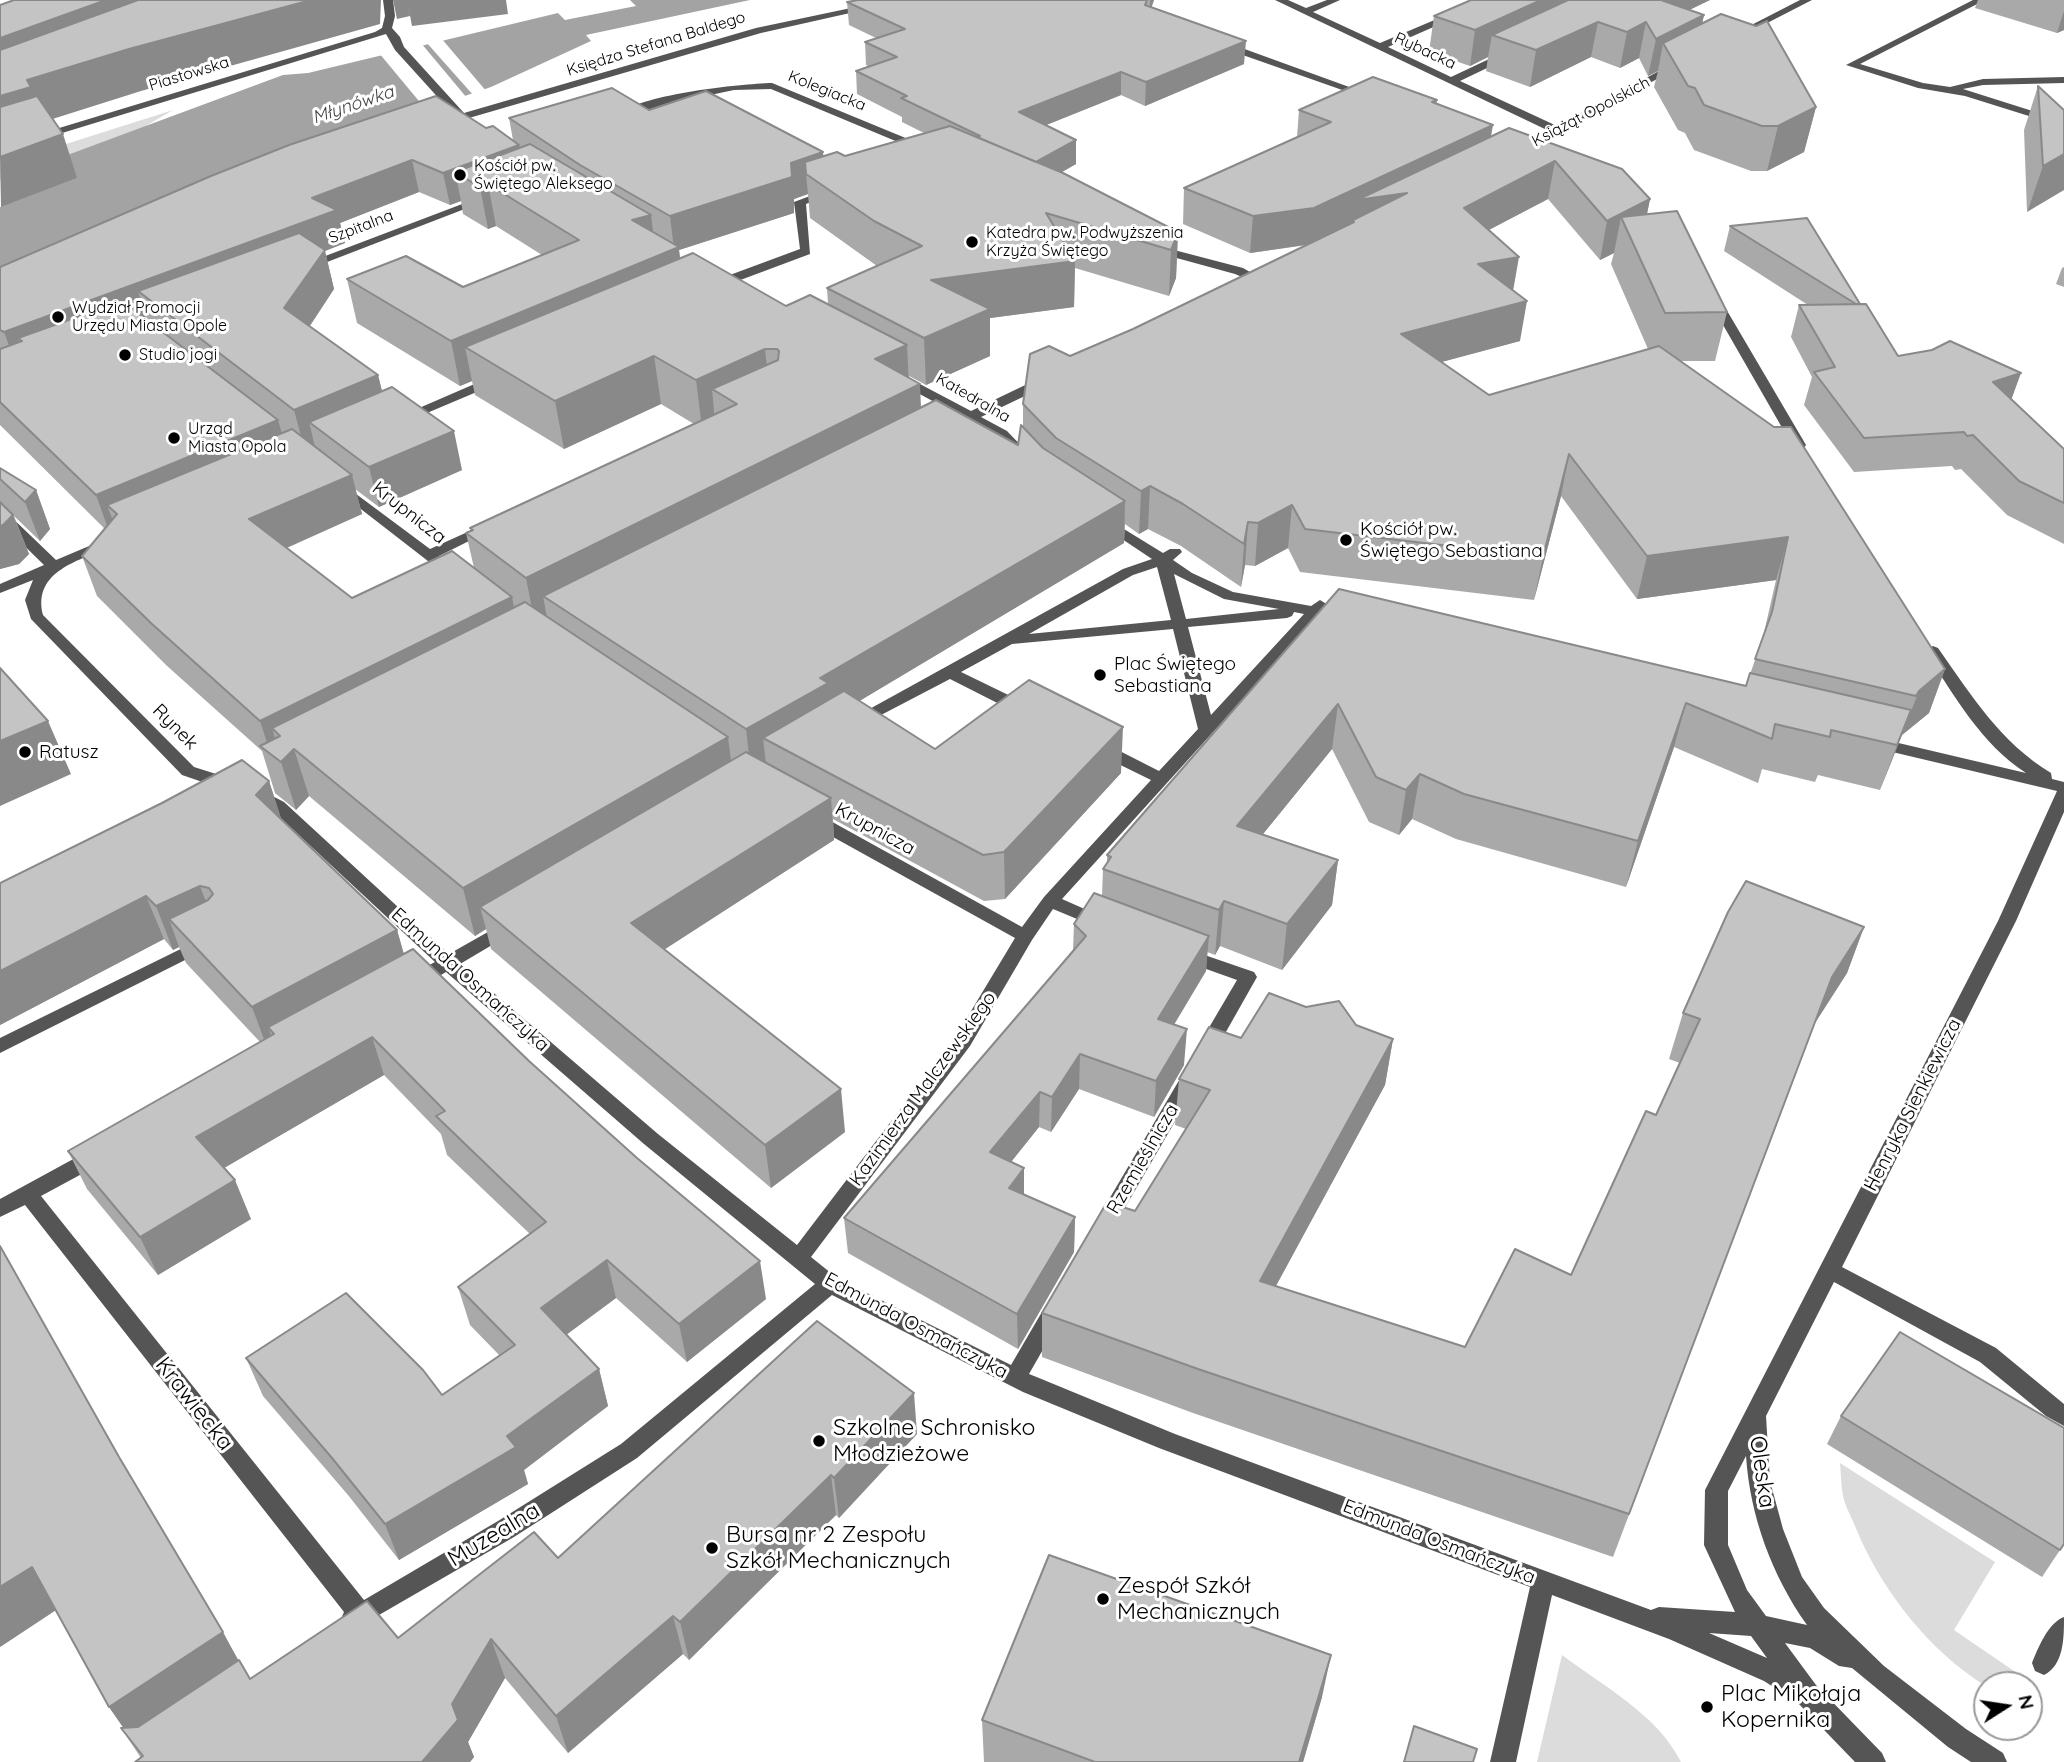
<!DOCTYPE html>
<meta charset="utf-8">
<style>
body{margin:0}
#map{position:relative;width:2064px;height:1762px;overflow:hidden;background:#fff;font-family:Quicksand,sans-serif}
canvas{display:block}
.north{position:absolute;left:1973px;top:1671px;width:70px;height:70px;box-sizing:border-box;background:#fff;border:2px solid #999;border-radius:50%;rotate:78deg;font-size:19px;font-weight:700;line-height:28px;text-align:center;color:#000}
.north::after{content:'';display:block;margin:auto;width:24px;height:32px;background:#000;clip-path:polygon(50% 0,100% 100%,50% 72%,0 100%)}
</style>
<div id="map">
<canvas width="2064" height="1762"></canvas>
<div class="north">N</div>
</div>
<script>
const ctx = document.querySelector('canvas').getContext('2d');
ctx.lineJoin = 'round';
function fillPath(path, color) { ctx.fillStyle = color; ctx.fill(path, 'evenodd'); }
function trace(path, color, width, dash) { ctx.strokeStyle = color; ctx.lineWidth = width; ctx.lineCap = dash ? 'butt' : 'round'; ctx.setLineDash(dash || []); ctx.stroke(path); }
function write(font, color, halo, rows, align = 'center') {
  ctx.font = font + ' Quicksand,sans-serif'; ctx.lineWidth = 6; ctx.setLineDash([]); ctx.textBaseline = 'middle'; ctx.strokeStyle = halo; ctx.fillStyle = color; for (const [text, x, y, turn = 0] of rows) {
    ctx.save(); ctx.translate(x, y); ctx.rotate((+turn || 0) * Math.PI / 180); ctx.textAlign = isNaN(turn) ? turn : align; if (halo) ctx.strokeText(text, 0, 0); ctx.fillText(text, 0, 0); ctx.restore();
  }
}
const green = new Path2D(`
 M173,110L144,127L0,180V165Z
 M1840,1463L1995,1562L1954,1630L2017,1673L2009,1685H1987V1687C1928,1650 1881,1590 1855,1526C1851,1516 1845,1506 1843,1496C1841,1486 1841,1474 1840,1463Z
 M1562,1655C1603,1686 1658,1715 1681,1762H1537Z`);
const water = new Path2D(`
 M630,0H750L586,35L591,41L491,87L371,128L0,305V207L76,178L0,180L283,75L308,73L558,13L565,20L636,6Z`);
const pier = new Path2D(`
 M441,38L487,92L474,96L426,42Z
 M421,43L467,98L428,112L379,53Z`);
const minor = new Path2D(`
 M383,0H393L395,16L392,28L400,37L404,47L464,113L756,28L889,0H908L761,33L469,118L471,122L466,125L462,124L395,50L386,34L0,152V146L375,32L382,28L385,16Z
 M1275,0H1288L1306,8L1327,0H1340L1313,12L1380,43L1482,0H1495L1388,47L1451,77L1504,52H1512V56L1460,81L1557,126L1672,64L1681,66L1519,154L1515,153V149L1549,131Z
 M1800,0H1812L1738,38L1730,36Z
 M1973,0H1985L1860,64L1923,83L1950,87L1983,79L2064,77V83L1983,85L1963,89L2064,121V127L1965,96L1918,88L1846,65Z
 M1220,43H1228L1374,96L1365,98L1220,47Z
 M772,83L925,146L926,148L917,150L771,89L734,90L672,103L625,116L620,113C646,94 738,84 772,83Z
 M826,190L836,192L806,204L810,254L719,288H711V282L800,249L794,202Z
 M478,198L488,200L309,269L299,266Z
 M1155,245L1243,268L1262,279L1256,283L1235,274L1151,251V247Z
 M1713,293L1719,297L1806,445L1804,448H1794L1792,445L1707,297Z
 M899,373L971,411L1042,377H1052V383L981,417L1007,431L1032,457L1025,461L1020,460L997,437L970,422L954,430H944V424L960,416L894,380V374Z
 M493,376L498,377V383L408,421H398L396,418Z
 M340,482L430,549L483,525H493L495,528L439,556L458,572L451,576L446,575L335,489L333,486Z
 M0,510L5,511L56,560L101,541H111L113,544L111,547C80,560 32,571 43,615L194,767L235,780L237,784L235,788L217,787L182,775L31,619L25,600L33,580L0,593V584L44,565L0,522Z
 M1106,518L1163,553L1170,549H1180L1182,552L1173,560L1192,573L1233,592L1311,606L1320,600L1328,605L1325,608L1347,613L1350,616L1342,621L1318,616L1062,899L1107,919L1110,923L1107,927L1101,929L1053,909L1032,940L970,1046L811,1257L837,1278L1011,1365L1046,1305L1054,1302L1062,1305L1065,1311L1029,1374L1039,1378L1175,1434L1651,1610L1659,1607L1735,1612L1704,1545L1705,1490L1998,921L2057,791L1867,746L1865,742L1867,738L1873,737L2026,773C1981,744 1954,695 1925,651L1933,646L1938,648C1972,696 2000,742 2051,773L2052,779L2064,782V812L2016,921L1842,1267L1996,1348L2064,1404V1426L2046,1416L1980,1362L1834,1282L1766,1416L1770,1481L1783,1529L1802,1577L1824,1608L1884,1666L1966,1729L2003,1753L2007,1762H1971L1948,1747L1852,1668L1839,1666L1810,1648L1785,1643L1816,1685L1882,1753L1886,1762H1855L1798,1703L1764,1681L1669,1639L1552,1595L1516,1762H1490L1530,1587L1159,1448L1023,1392L832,1295L637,1458L514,1537L353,1630L344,1627L341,1619L344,1612L25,1205L0,1217V1199L88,1151L95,1149L102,1151L105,1157L102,1163L41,1196L364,1600L498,1521L621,1444L815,1284L644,1144L446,972L421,987H407L405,982L407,977L435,962L272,810L251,794L259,789L284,802L449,954L502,924H514L517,928L514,932L460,964L658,1134L797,1245L956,1036L1015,938L806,822L804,818L806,814H818L1022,927L1044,897L1151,780L1094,752L1092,748L1094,744H1106L1159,771L1198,729L1173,629L1012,644L961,672L1031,706L1033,710L1031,714H1019L950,679L860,726L854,727L846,722L1123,569L1152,559L1101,525L1099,522ZM1157,567L1171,620L1029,634L1133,575ZM1174,574L1224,599L1279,609L1186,619ZM1294,612L1304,614L1211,715L1188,627L1287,618L1292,616ZM1746,1456C1750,1516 1772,1576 1807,1625L1766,1616L1747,1590L1728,1545V1491ZM1709,1633L1751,1636L1767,1658Z
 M203,938L209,940L212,944L209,948L0,1053V1038Z
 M1187,949L1254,972L1257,977L1214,1053H1200L1197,1048L1237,980L1181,960L1178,955L1181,950Z
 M1188,1075L1195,1077L1198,1082L1112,1230L1105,1232L1098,1230L1095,1224L1098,1218L1181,1077Z
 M2064,1617C2064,1638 2064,1665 2044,1675L2035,1671L2032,1663C2038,1648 2048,1623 2064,1617Z`);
const wall = new Path2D(`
 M858,0H1154L1151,7L1244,64L1145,106L1121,95L1046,125L1076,164L1062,172L1178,232L1176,278L1169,296L1075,268L1074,307L990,318V356L926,385L909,376L921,408L1018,445L1023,428V404L1070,356L1133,329L1307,245L1250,253L1183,224L1184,188L1297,137L1299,110L1437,100V104L1491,137L1650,199L1647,214L1727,312L1715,361H1680L1945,669L1929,713L1902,735L1880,790L1818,775L1815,782L1762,769L1758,783L1674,747L1626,887L1456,839L1412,819L1399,835L1369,822L1332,749L1263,834L1338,860L1332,905L1282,970L1220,946L1215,955L1207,952L1206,971L1174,1025L1184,1065L1154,1117L1079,1089L1051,1132L1039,1127L1011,1162L1024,1195L1075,1217L1074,1252L1018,1349L848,1253L844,1218L1073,950L1074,924L1102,896L1103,869L1107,864V855L1339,589L1746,686L1763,637L1776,580L1637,599L1561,496L1534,600L1300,572L1288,548L1255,566L1245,565L1241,587L1181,546L1148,529L1139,534L1125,524L1124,543L859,701L935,749L1121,773L1005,899L984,901L833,819L834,840L664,949L845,1132L771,1188L491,949L486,929L475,936L309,796L296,810L275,793L262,751L166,665L97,596L82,556L105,529L0,425V267L486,128L513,140L509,118L649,110L823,156H845L924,133L902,122V117L857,94L856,71L868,66L866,65L865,42L876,38L849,25L847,2ZM419,192L450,205L461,201L463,214L488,229L496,226L542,255L463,287L347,279L357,323L460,386L472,381L475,395L564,449L661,404L694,424L470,528L471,531L466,533L474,568L352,598L287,548L362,514L355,489L379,507L462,470L382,391L378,375L310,326L334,289L325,251L345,243L340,223ZM808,194L810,218L877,266L827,288L828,304L786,306L680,258L679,250L794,213V199ZM1548,199L1600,260L1614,253L1611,264L1648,349L1489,395L1442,362L1520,341L1513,291L1489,230Z
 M1471,0H1710L1689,10L1704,15L1702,24L1816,107L1804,152L1767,171H1751L1694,150L1685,133L1678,130L1654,87L1658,71L1648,76L1639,58L1620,68L1591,57L1530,87L1486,71L1488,57L1470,66L1429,52L1434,16Z
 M1978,0H2064V30L2057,33L1975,8Z
 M2038,86L2064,110L2027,212L2024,130Z
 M1730,226L1860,304L1898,356L2012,399L2064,449V544L2007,515L1961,469L1955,470L1952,466L1854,472L1804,405L1812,377L1791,337L1799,305H1808L1724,251Z
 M2064,267V287L2056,284L2062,268Z
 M0,468L36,490L50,529L40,541L14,516L29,554L19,564L0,569V492L2,498L0,492Z
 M269,781L281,819L397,930L404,954L766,1299L687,1362L616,1298L566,1335L599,1369L608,1406L524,1470L528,1484L399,1560L348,1495L263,1396L246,1358L442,1395L500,1356L470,1325L458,1287L530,1234L447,1155L441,1134L384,1075L224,1168L251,1219L158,1275L87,1189L68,1151L260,1042L186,963L179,947L173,950L164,939L0,1025V883Z
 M1864,927L1847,973L1815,1023L1613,1557L1193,1413L1042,1357V1313L1135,1211L1186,1129L1175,1125L1179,1079L1241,1038L1356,1025L1393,1039L1385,1085L1276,1286L1465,1347L1571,1275L1656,1115L1680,1063L1669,1059L1683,1013Z
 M1841,1416L2060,1550L2042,1577L1827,1444Z
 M917,1434L839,1518L836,1515L689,1660L683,1654L568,1753L505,1678L468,1742L474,1757L470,1762H135L141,1758L121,1728L123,1727L109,1707L56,1610L0,1647L119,1457L239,1661L250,1679L398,1638L558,1558Z
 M1322,1697L1303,1762H984L982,1720Z`);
const shadedWall = new Path2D(`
 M106,0H172L0,84V38Z
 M311,0H381L380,24L141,91L43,122L0,144V96L27,80L129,49Z
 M393,0H407L410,16L397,19Z
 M407,0H506L508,14L412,26Z
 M1150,0H1154L1150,12Z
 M1541,0H1612L1492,35L1488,57L1470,66L1475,30Z
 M1650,0H1710L1650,29L1646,22L1639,58L1620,68L1627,32Z
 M2064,11V30L2057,33Z
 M1704,15L1696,51L1663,43L1658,71L1648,76L1656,39Z
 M1598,22L1591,57L1530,87L1536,50Z
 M1246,41L1244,64L1145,106L1146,82Z
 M1121,72V95L1019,136V112Z
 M1816,107L1804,152L1767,171L1778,126Z
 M1493,125L1487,159L1354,223L1353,220V224L1311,244L1250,253L1253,216Z
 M63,134L77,178L1,207L0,157Z
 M1076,140V164L1030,190V165Z
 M519,145L525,177L488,184L496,226L488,229L480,187L455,172L461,201L450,205L443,173Z
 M823,152L826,187L806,174L808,194L794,199V213L679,250L684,291L465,347L472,381L460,386L451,341L632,220L651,215L656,256L674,249L670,216L791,163Z
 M2064,154V190L2027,212L2043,166Z
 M412,160L419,192L340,223L345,243L325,251L334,289L295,348L138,291L146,318L30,362L22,341L18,338L27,363L17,367L4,332L312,198Z
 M1555,161L1548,199L1458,246L1464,208Z
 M1650,199L1642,238L1621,217L1614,253L1600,260L1607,221Z
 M1178,232L1176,278L1169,296L1171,250Z
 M1519,257L1512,297L1478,264Z
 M1075,261L1074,307L990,318V356L926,385L924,338L931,280Z
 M1527,301L1520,341L1396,374L1401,334Z
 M907,345L909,389L920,384L922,432L543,596L548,623L536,629L526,578L875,359Z
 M765,349L770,397L737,404L712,389L715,422L702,428L696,380Z
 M654,356L661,404L564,449L555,401Z
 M2021,373L2009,406L1993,382Z
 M378,375L388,416L309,422L315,447L305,451L294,410Z
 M278,420L289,458L117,514L107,505L117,531L110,534L96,495Z
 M454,431L462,470L379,507L369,467Z
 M1569,454L1561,496L1534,600L1543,557Z
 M352,475L362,514L261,559L249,519Z
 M1150,486L1148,529L1139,534L1141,491Z
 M36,490L50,529L40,541L25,502Z
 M1125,501L1124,543L831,718L763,738L766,764L751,773L746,729L820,678Z
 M1292,505L1288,548L1255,566L1258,523Z
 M13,515L29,554L19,564L0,569V526Z
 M1248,522L1245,565L1241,587L1244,544Z
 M1788,537L1776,580L1637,599L1647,556Z
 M512,597L520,638L297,751L294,749L309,796L296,810L281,762L287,756L280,736L272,728L281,759L278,760L271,755L260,721Z
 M1945,669L1929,713L1902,735L1900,740L1919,691Z
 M1686,703L1674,747L1626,887L1638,841Z
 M1338,704L1332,749L1233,871L1237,826Z
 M1911,710L1894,755L1880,790L1897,745Z
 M48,721L71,774L0,806V741Z
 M1123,727L1121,773L1005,899L1004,852Z
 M728,737L734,784L480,907L486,929L475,936L463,888Z
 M1420,774L1412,819L1399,835L1406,790Z
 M269,781L283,824L256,795Z
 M831,798L834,840L639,966L631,923Z
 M1338,860L1332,905L1282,970L1287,924Z
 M200,886L216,929L169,919L179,947L173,950L156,906Z
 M146,896L164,939L0,1025V971Z
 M1224,901L1220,946L1215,955L1219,910Z
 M1864,927L1847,973L1815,1023L1613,1557L1832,977Z
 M397,930L409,973L274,1034L268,1027L275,1046L268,1050L252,1007Z
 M1209,936L1206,971L1156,1054L1158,1019Z
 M1187,1029L1184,1065L1154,1117L1156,1081Z
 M372,1037L384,1075L212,1175L196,1137Z
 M1393,1039L1385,1085L1254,1326L1260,1281Z
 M1080,1054L1079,1089L1051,1132L1052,1097Z
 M841,1089L845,1132L771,1188L765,1145Z
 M1040,1092L1039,1127L991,1187L990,1152Z
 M1024,1168V1203L1009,1188Z
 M235,1180L251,1219L158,1275L140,1237Z
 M1075,1217L1074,1252L1018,1349L1017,1314Z
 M607,1260L616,1298L551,1346L541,1308Z
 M760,1261L766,1299L687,1362L679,1324Z
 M599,1369L608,1406L524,1470L528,1484L399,1560L385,1524L507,1436Z
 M914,1393L917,1434L839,1518L834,1478Z
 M831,1475L836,1515L689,1660L680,1622Z
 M32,1567L59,1608L0,1647V1587Z
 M673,1616L683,1654L568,1753L556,1716Z
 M223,1632L245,1673L136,1746L109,1707Z
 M491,1639L505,1678L468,1742L474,1757L470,1762H422L452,1704Z
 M1331,1655L1322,1697L1303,1762H1299Z`);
const building = new Path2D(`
 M14,0H106L0,38V5Z
 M138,0H311L129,49L27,80L31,87L0,96V50Z
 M858,0H1147L1145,5L1246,41L1146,82L1121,72L1019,112L1076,140L1036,162L977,137L980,136L901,98L907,96L856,71L897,57L865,42L905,29L847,2Z
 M1471,0H1541L1475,30L1434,16Z
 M1568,0H1661L1704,15L1656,39L1646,22L1627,32L1598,22L1536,50L1492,35Z
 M1721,14L1756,26L1767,21L1816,107L1778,126H1762L1704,105L1695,88L1688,86L1663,43Z
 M1373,77L1437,100L1432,102L1493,125L1314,208L1253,216L1184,188L1331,122L1299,110Z
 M2038,86L2064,110V154L2043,166Z
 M612,88L649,110L706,91L823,152L791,163L792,177L670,216L580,165L509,118Z
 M37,96L63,134L0,157V107Z
 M436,96L486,128L493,126L519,145L443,173L412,160L312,198L337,210L4,332L0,330V267L211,176L289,145Z
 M950,126L1063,173L1178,232L1171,250L1046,213L1075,261L931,280L990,309L924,338L827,288L922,246L874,221L806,174L805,162L837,152L845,156Z
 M1509,128L1622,169L1650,199L1607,221L1555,161L1464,208L1519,257L1478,264L1527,301L1401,334L1489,395L1659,346L1774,427H1791L1945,669L1919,691L1916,696L1755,659L1772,612L1788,537L1647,556L1569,454L1543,557L1305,529L1292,505L1258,523L1248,522L1244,544L1183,504L1150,486L1141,491L1056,438L1023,404L1030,354L1049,346L1070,356L1133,329L1354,222L1353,220L1407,193L1357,200Z
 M530,144L651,215L632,220L679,247L451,341L347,279L406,256L463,287L579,240L488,184L480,187L455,172Z
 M1677,211L1727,312L1665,313L1621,217Z
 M1807,218L1860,304H1856L1730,226Z
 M299,233L325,250L284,308L378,375L294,410L138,291Z
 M693,253L786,306L810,295L907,345L875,359L920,384L526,578L466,533L473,530L470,528L737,404L712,389L778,360L779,351L777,349H765L696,380L654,356L555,401L465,347Z
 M122,301L278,420L96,495L0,402V349L22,341L18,338Z
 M1866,304L1898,356L1932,350L1950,341L2021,373L1993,382L2064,449V503L2019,481L1973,435L1967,436L1964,432L1864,438L1814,372L1835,367L1799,305Z
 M392,387L454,431L369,467L309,422Z
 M936,400L1018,445L1021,425L1043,448L1125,501L820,678L828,683L746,729L543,596Z
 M292,429L352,475L249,519L352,598L452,551L512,597L260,721L152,624L82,556L117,514L107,505Z
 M0,468L36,490L25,502L0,479Z
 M0,502L13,515L3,525L0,526Z
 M1339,589L1746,686L1750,673L1911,710L1897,745L1831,730L1830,737L1775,724L1772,739L1686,703L1638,841L1464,794L1420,774L1406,790L1376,777L1338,704L1237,826L1338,860L1287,924L1224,901L1219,910L1103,869L1111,857L1107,855Z
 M525,602L728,737L463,888L294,749L281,762L260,746L280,736L272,728Z
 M0,668L48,721L0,741Z
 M1029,680L1123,727L1004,852L983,855L763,738L844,691L935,749Z
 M746,752L831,798L631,923L841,1089L765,1145L480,907Z
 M242,760L269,781L256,795L397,930L252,1007L169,919L208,900L213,894L209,888L200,886L156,906L146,896L0,971V883L162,803Z
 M1746,881L1864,927L1832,977L1629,1514L1198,1369L1042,1313L1107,1202L1135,1211L1210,1090L1179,1079L1209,1027L1241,1038L1269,993L1306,1007L1339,1001L1356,1025L1393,1039L1260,1281L1465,1347L1515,1249L1571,1275L1646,1111L1656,1115L1700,1019L1683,1013L1728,912Z
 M1094,893L1209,936L1158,1019L1187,1029L1156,1081L1080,1054L1052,1097L1040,1092L990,1152L1024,1168L1009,1188L1075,1217L1017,1314L844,1218L1086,936L1074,924Z
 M413,949L529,1061L637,1158L760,1261L679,1324L607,1260L541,1308L599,1369L507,1436L516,1447L385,1524L332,1458L246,1358L346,1293L423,1370L442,1395L515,1345L458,1287L546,1222L436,1116L445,1111L372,1037L196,1137L235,1180L140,1237L68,1151L274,1034L268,1027Z
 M0,1246L119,1457L223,1632L109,1707L32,1567L0,1587Z
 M817,1321L914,1393L834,1478L831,1475L680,1622L673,1616L556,1716L491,1639L452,1704L458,1720L422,1762H135L143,1756L121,1728L138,1727L239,1660L250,1679L367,1601L398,1638L534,1532L558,1558Z
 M1900,1332L2064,1428V1544L2060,1550L1841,1416Z
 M1049,1555L1331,1655L1299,1762H1095L982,1720Z
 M1414,1726L1477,1749L1473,1762H1404Z`);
const markers = [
 [460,175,7,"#000"],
 [972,242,7,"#000"],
 [58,317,7,"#000"],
 [125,355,7,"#000"],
 [174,438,7,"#000"],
 [1346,540,7,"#000"],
 [1100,675,7,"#000"],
 [25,752,7,"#000"],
 [819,1441,7,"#000"],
 [712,1548,7,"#000"],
 [1103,1599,7,"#000"],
 [1707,1707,7,"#000"]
];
const farStreetnames = [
 ["Księdza Stefana Baldego",656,44,-17],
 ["Rybacka",1425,51,25],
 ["Piastowska",189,74,-17],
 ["Kolegiacka",827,91,22],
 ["Książąt Opolskich",1591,112,-28],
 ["Szpitalna",361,227,-21],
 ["Katedralna",973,398,30]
];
const farPoinames = [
 ["Kościół pw.",474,166],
 ["Świętego Aleksego",474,184],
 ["Katedra pw. Podwyższenia",986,233],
 ["Krzyża Świętego",986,251],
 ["Wydział Promocji",72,308],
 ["Urzędu Miasta Opole",72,326],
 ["Studio jogi",139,355],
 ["Urząd",188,429],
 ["Miasta Opola",188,447]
];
const farWaternames = [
 ["Młynówka",353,105,-19]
];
const streetNames = [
 ["Krupnicza",409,513,38],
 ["Rynek",175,727,45],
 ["Krupnicza",875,829,29],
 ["Edmunda Osmańczyka",470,980,42],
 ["Kazimierza Malczewskiego",923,1089,-54],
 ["Henryka Sienkiewicza",1913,1105,-63],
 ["Rzemieślnicza",1143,1159,-60],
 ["Edmunda Osmańczyka",916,1326,28],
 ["Edmunda Osmańczyka",1439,1542,21]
];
const poiNames = [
 ["Kościół pw.",1360,529],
 ["Świętego Sebastiana",1360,551],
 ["Plac Świętego",1114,664],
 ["Sebastiana",1114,686],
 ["Ratusz",39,752]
];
const nearStreetnames = [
 ["Krawiecka",194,1404,52],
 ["Oleska",1762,1472,82],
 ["Muzealna",494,1535,-31]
];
const nearPoinames = [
 ["Szkolne Schronisko",833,1428],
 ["Młodzieżowe",833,1454],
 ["Bursa nr 2 Zespołu",726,1535],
 ["Szkół Mechanicznych",726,1561],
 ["Zespół Szkół",1117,1586],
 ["Mechanicznych",1117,1612],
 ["Plac Mikołaja",1721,1694],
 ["Kopernika",1721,1720]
];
fillPath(green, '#dcdcdc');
fillPath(water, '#a3a3a3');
fillPath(pier, '#fff');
fillPath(minor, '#555');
fillPath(wall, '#a9a9a9');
fillPath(shadedWall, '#898989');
fillPath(building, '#c4c4c4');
trace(building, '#898989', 2);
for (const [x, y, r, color] of markers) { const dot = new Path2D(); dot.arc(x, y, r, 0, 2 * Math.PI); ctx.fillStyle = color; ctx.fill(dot); trace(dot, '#fff', 2.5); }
write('16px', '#000', '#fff', farStreetnames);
write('16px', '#000', '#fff', farPoinames, 'left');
write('italic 18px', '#444', '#fff', farWaternames);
write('19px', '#000', '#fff', streetNames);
write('19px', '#000', '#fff', poiNames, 'left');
write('23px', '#000', '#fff', nearStreetnames);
write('23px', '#000', '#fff', nearPoinames, 'left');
</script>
